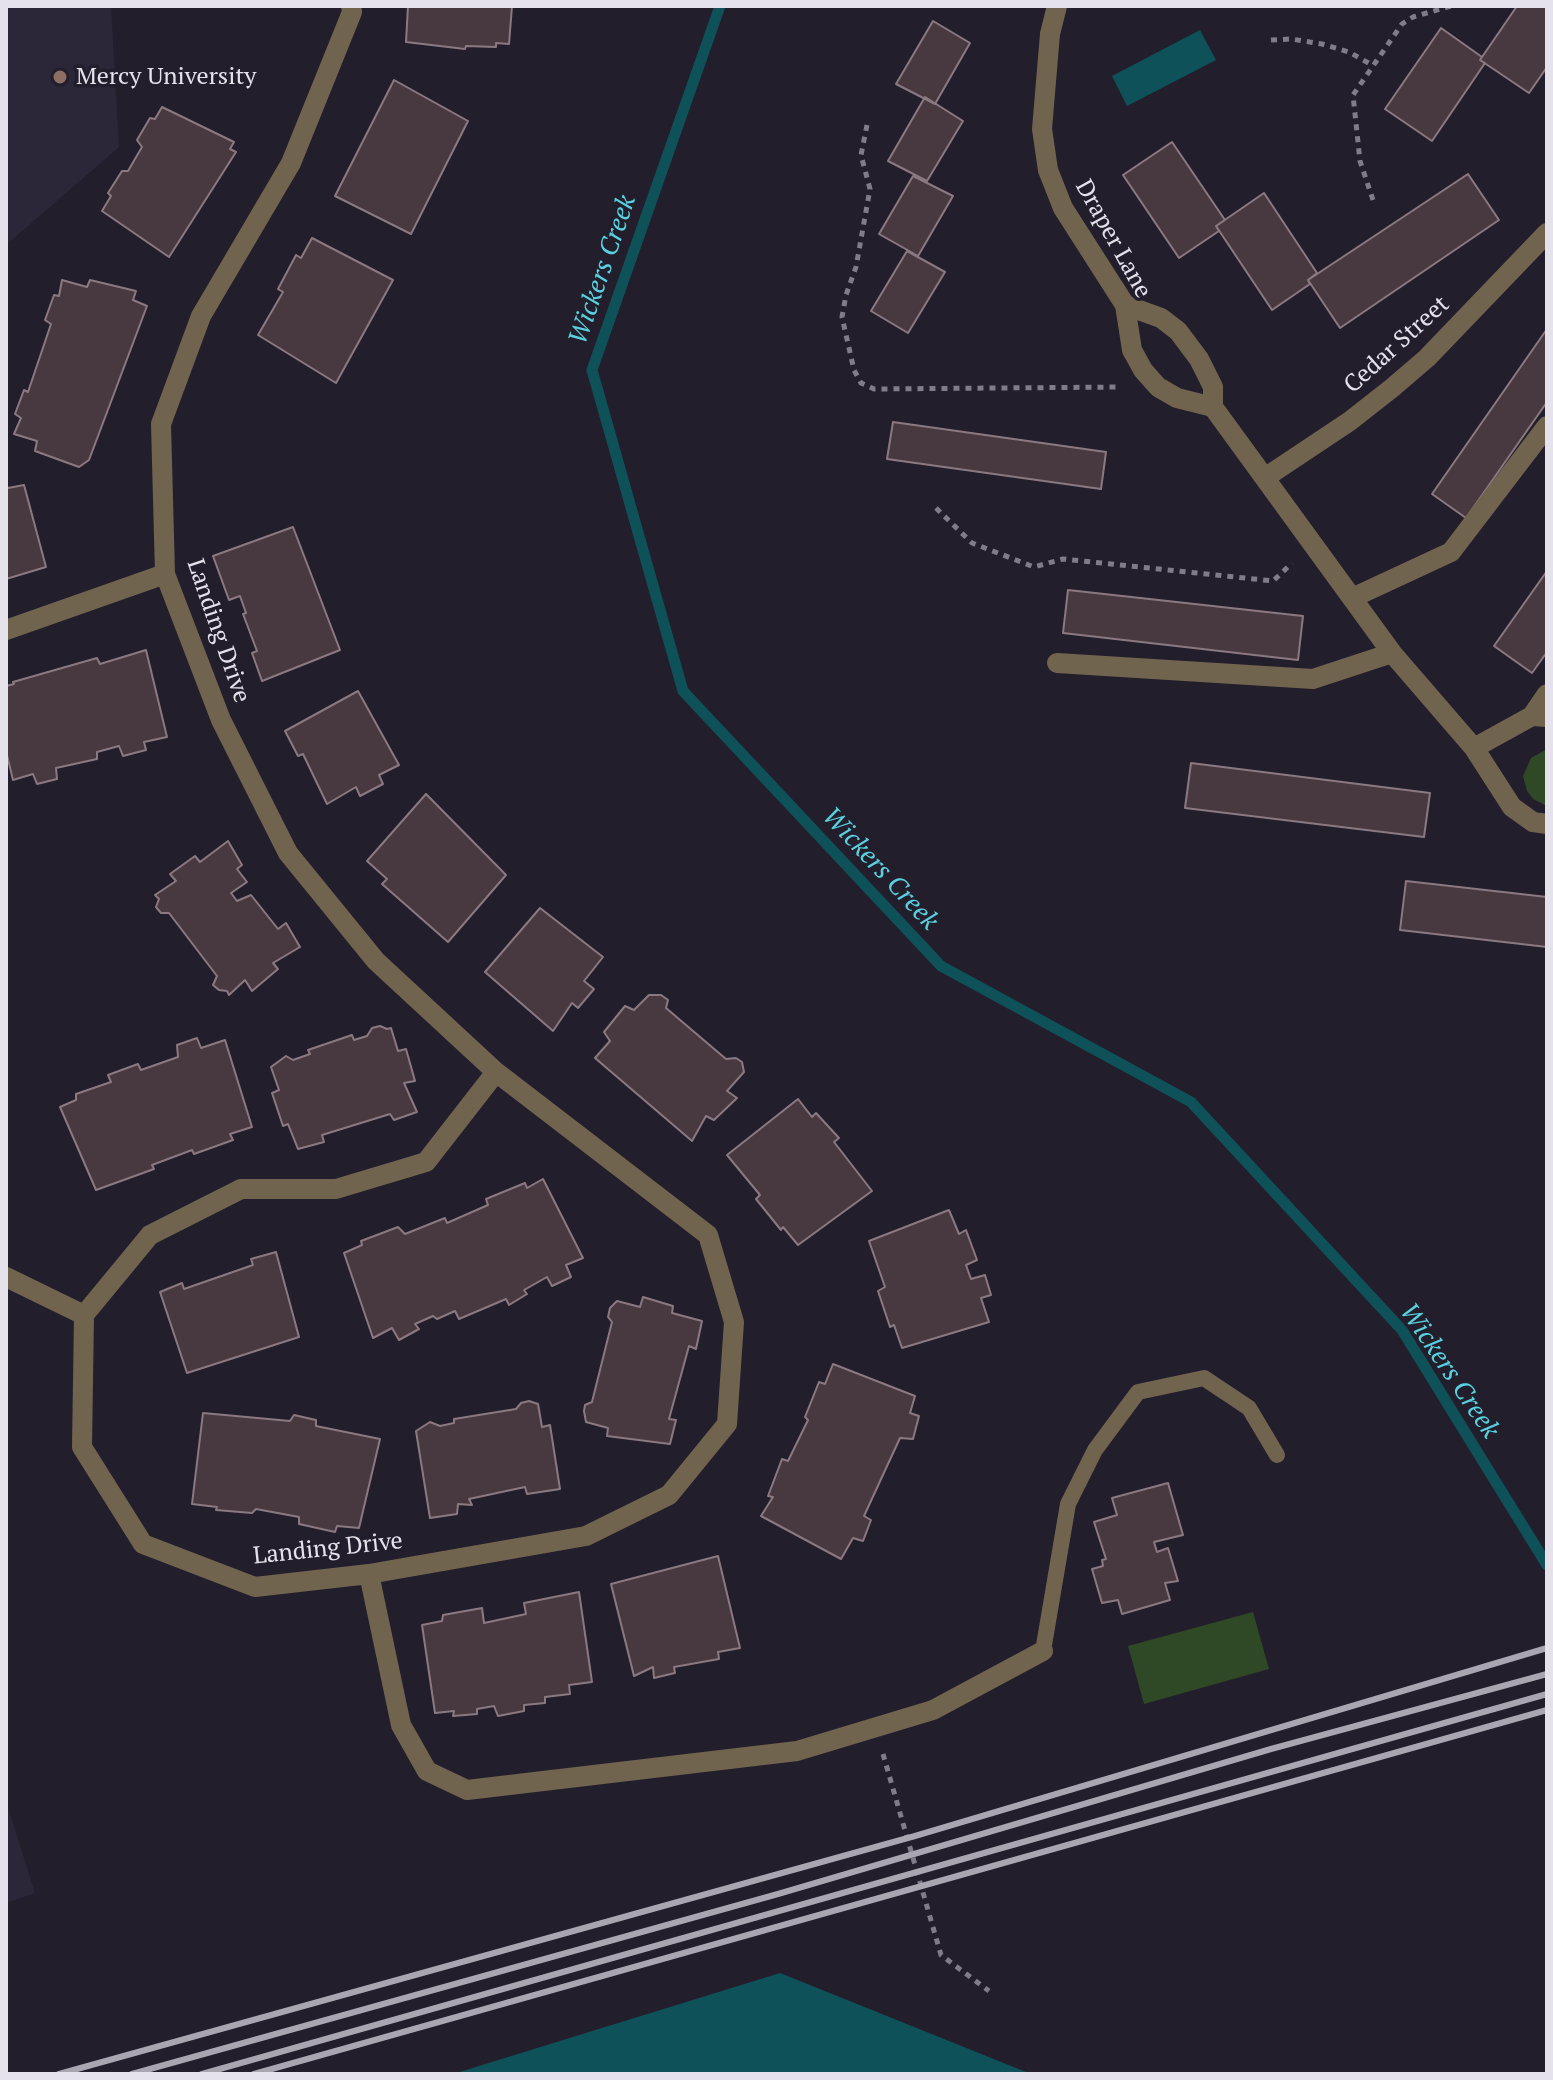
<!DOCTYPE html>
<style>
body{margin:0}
#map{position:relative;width:1553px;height:2080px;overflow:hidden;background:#231e2c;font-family:"PT Serif",serif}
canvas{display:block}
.frame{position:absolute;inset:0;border:8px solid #e5e2ec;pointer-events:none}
</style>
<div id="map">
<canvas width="1553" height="2080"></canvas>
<div class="frame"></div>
</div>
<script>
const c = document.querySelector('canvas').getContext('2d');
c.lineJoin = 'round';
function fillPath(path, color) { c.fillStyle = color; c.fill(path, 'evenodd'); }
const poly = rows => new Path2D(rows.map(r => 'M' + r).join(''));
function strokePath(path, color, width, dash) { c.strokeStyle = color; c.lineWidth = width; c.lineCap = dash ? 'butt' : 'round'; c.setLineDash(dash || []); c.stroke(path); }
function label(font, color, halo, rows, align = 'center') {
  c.font = font + ' "PT Serif",serif'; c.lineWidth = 7; c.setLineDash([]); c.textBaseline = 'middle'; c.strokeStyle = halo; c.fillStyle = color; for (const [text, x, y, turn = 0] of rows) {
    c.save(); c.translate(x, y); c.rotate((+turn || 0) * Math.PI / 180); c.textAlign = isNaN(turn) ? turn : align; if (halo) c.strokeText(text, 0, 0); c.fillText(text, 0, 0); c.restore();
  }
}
fillPath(poly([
 [6,6,111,6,119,147,6,245],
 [6,1801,35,1893,6,1903]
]), '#2c2639');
fillPath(poly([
 [1547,749,1547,806,1533,799,1527,791,1523,776,1531,758],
 [1253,1612,1269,1669,1144,1704,1128,1646]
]), '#2f4825');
fillPath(poly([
 [1200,30,1216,60,1127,106,1112,76],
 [780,1973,1031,2074,453,2074]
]), '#0f5158');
strokePath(poly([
 [720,6,592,370,683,691,941,966,1191,1102,1402,1330,1547,1565]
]), '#0f5158', 11);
const building = poly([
 [408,6,512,6,509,44,496,43,496,47,466,46,465,49,406,42,408,6],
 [1517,6,1547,6,1547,67,1529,93,1480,60,1517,6],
 [933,21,970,43,935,104,896,84,933,21],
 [1441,28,1482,57,1480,60,1485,63,1432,141,1385,109,1441,28],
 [394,80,468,121,411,234,335,196,394,80],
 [925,97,963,121,927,181,888,161,925,97],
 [162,107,234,142,230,149,236,152,169,257,102,211,111,196,108,193,122,171,128,171,142,147,137,140,150,118,155,119,162,107],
 [1172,142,1225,220,1216,226,1219,231,1179,258,1123,175,1172,142],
 [1468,174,1499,220,1340,328,1308,280,1468,174],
 [913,176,953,196,918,256,879,234,913,176],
 [1264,193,1317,273,1308,280,1310,284,1272,310,1216,226,1264,193],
 [312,238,393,280,336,383,258,335,283,292,278,289,296,255,301,258,312,238],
 [907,251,945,272,908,333,871,311,907,251],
 [62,280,87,287,90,280,136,291,133,300,147,306,89,460,79,467,35,451,37,441,14,434,21,418,15,414,24,390,28,392,51,324,45,320,54,295,59,296,62,280],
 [1547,329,1547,402,1466,518,1432,494,1547,329],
 [893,422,1106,452,1101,489,887,459,893,422],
 [6,485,8,488,24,485,46,567,6,579,6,485],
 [293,527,340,650,262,681,252,653,257,651,243,614,246,613,240,596,229,600,213,556,293,527],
 [1547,571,1547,652,1532,673,1494,646,1547,571],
 [1068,590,1303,616,1298,660,1063,633,1068,590],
 [146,650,167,737,144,742,146,750,123,756,119,746,97,752,97,759,56,768,57,779,37,784,33,774,13,780,6,751,6,686,14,684,13,682,97,658,100,664,146,650],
 [358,691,399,765,379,775,383,784,360,796,356,787,327,804,303,754,298,756,285,731,358,691],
 [1191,763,1430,793,1424,837,1185,808,1191,763],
 [426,794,506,875,448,942,382,884,387,879,367,861,426,794],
 [228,841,242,865,237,869,247,882,231,893,237,901,251,895,278,929,286,923,300,947,273,963,278,969,252,991,245,980,229,995,227,991,219,990,213,985,217,976,169,913,161,913,156,907,159,899,155,895,176,881,170,874,195,856,200,862,228,841],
 [1406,881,1547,897,1547,947,1400,930,1406,881],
 [540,908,603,957,584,981,594,989,578,1008,572,1003,553,1031,485,972,540,908],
 [649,995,661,995,668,1000,666,1008,726,1059,736,1058,742,1062,744,1072,727,1091,737,1098,714,1120,706,1116,692,1141,595,1058,610,1041,604,1032,625,1006,634,1010,649,995],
 [380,1026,387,1029,391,1028,398,1051,406,1049,415,1081,404,1083,417,1112,394,1120,390,1114,322,1135,324,1142,298,1149,288,1124,283,1126,272,1093,279,1090,271,1067,286,1056,293,1060,310,1054,308,1050,352,1035,354,1040,367,1036,372,1028,380,1026],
 [197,1038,201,1048,225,1040,252,1127,230,1134,233,1140,194,1154,192,1150,152,1165,154,1169,96,1190,60,1107,76,1100,76,1094,111,1082,108,1075,138,1064,141,1070,178,1057,177,1045,197,1038],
 [798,1099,812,1117,816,1113,839,1138,834,1142,872,1191,798,1245,783,1227,781,1230,756,1199,760,1195,727,1155,798,1099],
 [543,1179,583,1258,566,1265,571,1277,552,1286,547,1277,524,1290,527,1294,509,1305,506,1299,459,1319,455,1311,437,1319,433,1316,415,1324,419,1329,399,1340,392,1328,373,1338,344,1253,362,1245,361,1241,398,1227,405,1234,445,1218,447,1223,488,1205,486,1199,525,1183,527,1188,543,1179],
 [949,1210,959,1234,966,1230,977,1260,966,1265,971,1279,985,1275,991,1295,981,1298,989,1322,902,1348,894,1325,890,1327,878,1291,885,1287,869,1241,949,1210],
 [276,1252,299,1337,187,1373,160,1292,182,1283,184,1289,253,1265,251,1259,276,1252],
 [643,1297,673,1306,672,1313,702,1321,696,1349,689,1346,669,1419,676,1420,670,1444,607,1436,608,1428,586,1422,584,1411,585,1405,592,1402,612,1322,608,1317,610,1308,617,1301,640,1307,643,1297],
 [833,1364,915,1396,910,1413,919,1416,913,1439,900,1438,864,1516,871,1520,863,1541,853,1538,841,1559,761,1516,773,1497,768,1496,782,1459,788,1461,808,1420,805,1417,819,1382,825,1384,833,1364],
 [529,1401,538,1404,542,1427,550,1425,560,1489,527,1494,525,1487,469,1499,472,1505,458,1504,457,1514,430,1518,416,1431,430,1422,440,1426,454,1423,454,1419,516,1409,521,1403,529,1401],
 [203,1413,290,1421,294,1415,316,1420,316,1426,380,1439,359,1528,337,1526,335,1532,299,1524,299,1517,256,1509,252,1513,216,1510,217,1507,192,1504,203,1413],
 [1168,1483,1183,1535,1154,1542,1157,1552,1168,1548,1178,1581,1165,1583,1170,1600,1122,1614,1118,1600,1102,1603,1092,1569,1103,1566,1102,1560,1106,1559,1094,1522,1117,1515,1112,1498,1168,1483],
 [718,1556,740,1648,718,1652,719,1659,674,1667,675,1673,654,1678,653,1667,634,1676,611,1584,718,1556],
 [579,1592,592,1682,569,1685,570,1694,545,1697,545,1703,524,1705,524,1711,498,1716,494,1706,477,1709,477,1714,453,1716,454,1711,435,1713,422,1625,442,1621,443,1615,482,1608,484,1623,526,1614,524,1603,579,1592]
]);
fillPath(building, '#483840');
strokePath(building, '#8b7981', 2);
strokePath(poly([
 [1271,40,1291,39,1322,44,1349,52,1372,65],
 [867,125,861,155,870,189,856,267,846,295,842,317,854,370,861,383,874,389,1121,387],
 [1373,200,1360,161,1353,95,1402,24,1413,17,1451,6],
 [936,508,972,543,1034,567,1063,559,1273,581,1292,563],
 [883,1754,941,1955,989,1991]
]), '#807c88', 5, [6, 6]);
strokePath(poly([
 [1043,1651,1068,1504,1095,1450,1138,1392,1204,1378,1249,1408,1277,1455]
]), '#71644f', 16);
strokePath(poly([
 [351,6,352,12,291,163,201,316,161,424,165,574,221,720,288,853,376,961,496,1072,708,1235,734,1322,727,1424,669,1495,586,1536,369,1574,255,1587,143,1544,82,1447,84,1315,150,1235,241,1189,336,1189,426,1162,496,1072],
 [1057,6,1050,34,1042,129,1048,170,1063,208,1125,305,1132,350,1143,370,1158,387,1177,398,1213,407,1392,653,1474,748,1512,807,1533,822,1547,824],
 [1125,305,1161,318,1178,331,1199,359,1213,387,1213,407],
 [1266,477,1350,421,1392,388,1427,358,1547,233],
 [1352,598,1451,552,1547,426],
 [6,630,165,574],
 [1057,663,1313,679,1392,653],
 [1532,716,1547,694],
 [1474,748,1532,716,1547,717],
 [6,1277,84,1315],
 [369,1574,401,1725,427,1771,467,1790,797,1751,933,1710,1043,1651]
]), '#71644f', 20);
strokePath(poly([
 [59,2074,915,1836,1547,1648],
 [132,2074,778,1894,1271,1749,1547,1674],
 [202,2074,1547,1694],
 [254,2074,1547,1710]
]), '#a9a5b1', 6);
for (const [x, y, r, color] of [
 [60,77,8,"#8d6e63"]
]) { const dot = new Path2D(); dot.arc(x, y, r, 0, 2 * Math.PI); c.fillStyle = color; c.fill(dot); strokePath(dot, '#231e2c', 3); }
label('24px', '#e5e2ec', '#231e2c', [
 ["Mercy University",76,77]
], 'left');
label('24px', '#e5e2ec', '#231e2c', [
 ["Draper Lane",1113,239,61],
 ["Cedar Street",1397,345,-42],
 ["Landing Drive",218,631,71],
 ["Landing Drive",328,1549,-6]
]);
label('italic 26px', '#59d2e0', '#231e2c', [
 ["Wickers Creek",603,270,-71],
 ["Wickers Creek",880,869,47],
 ["Wickers Creek",1449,1371,56]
]);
</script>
